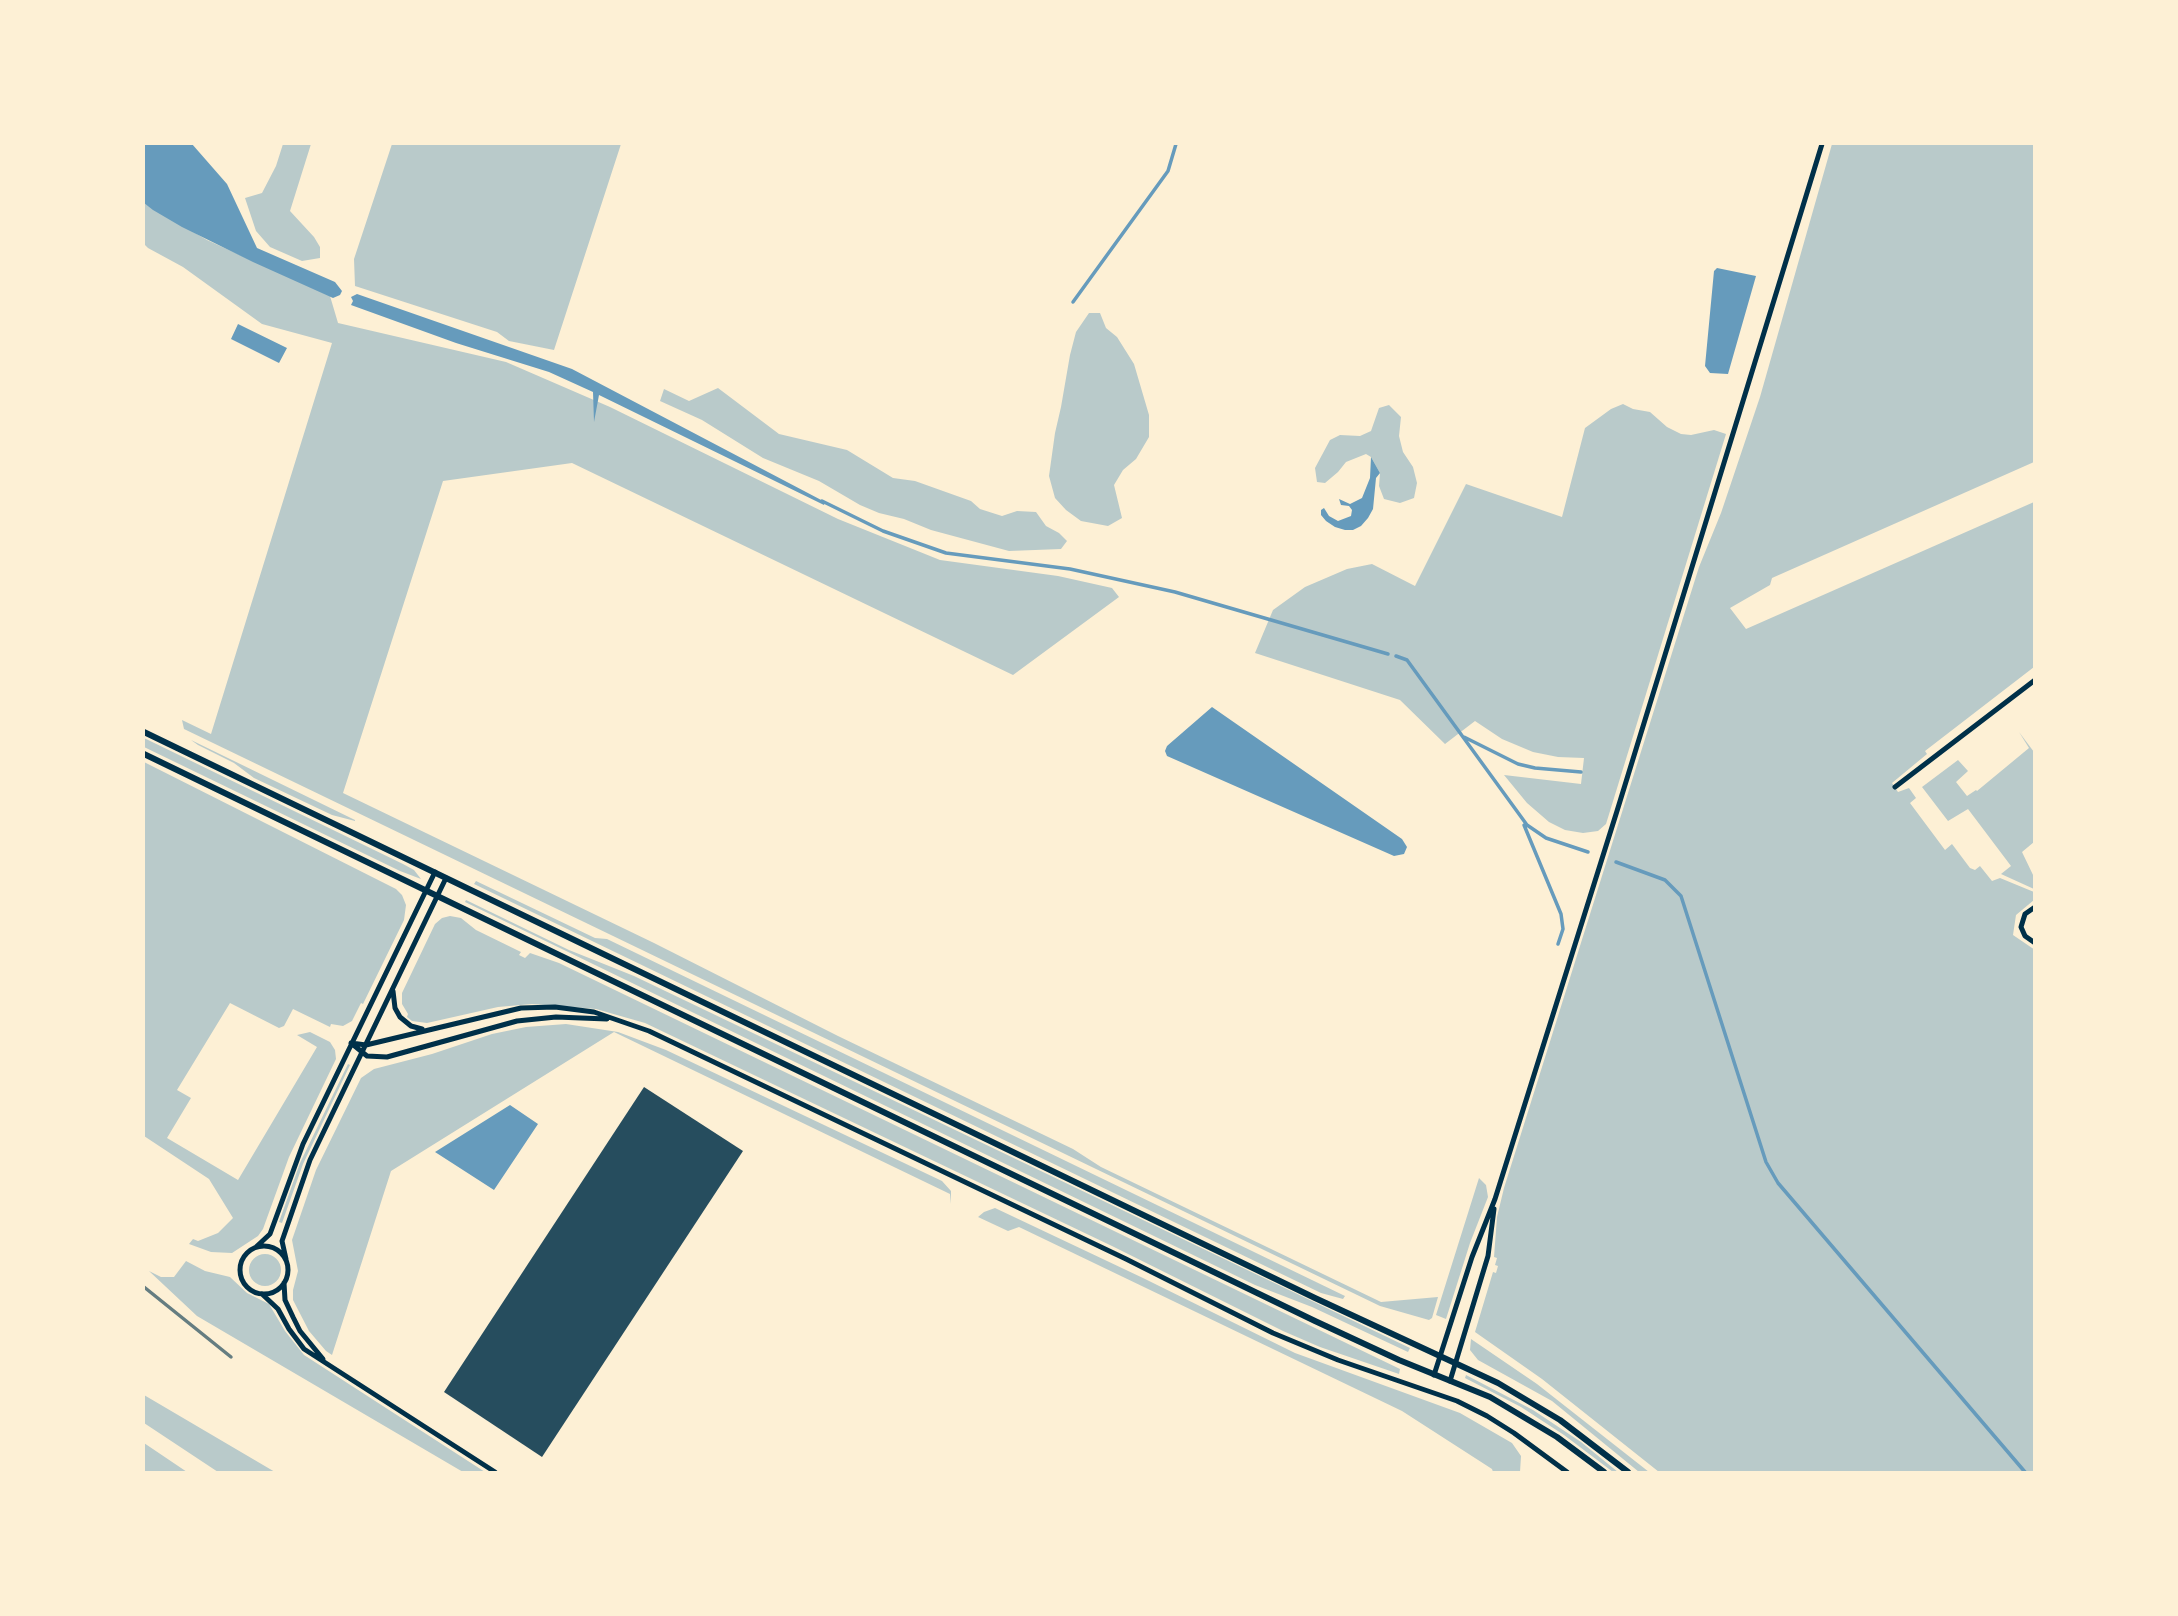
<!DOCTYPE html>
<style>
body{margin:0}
#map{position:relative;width:2178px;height:1616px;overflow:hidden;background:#fdf0d5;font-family:"Playfair Display",serif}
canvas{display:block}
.frame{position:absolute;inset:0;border:145px solid #fdf0d5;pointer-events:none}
</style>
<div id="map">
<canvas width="2178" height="1616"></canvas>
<div class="frame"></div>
</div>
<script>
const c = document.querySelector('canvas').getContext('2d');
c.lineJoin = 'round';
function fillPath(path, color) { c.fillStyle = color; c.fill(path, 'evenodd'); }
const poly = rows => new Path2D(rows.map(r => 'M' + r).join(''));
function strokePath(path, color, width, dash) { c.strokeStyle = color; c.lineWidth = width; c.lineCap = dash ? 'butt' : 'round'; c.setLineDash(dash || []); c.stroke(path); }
fillPath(poly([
 [283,144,311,144,290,211,314,237,320,247,320,258,302,261,270,247,256,231,245,198,262,193,276,166],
 [392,144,621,144,554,350,509,341,497,332,355,286,354,259],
 [1832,144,2034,144,2034,462,1772,578,1770,585,1730,608,1746,629,2034,502,2034,667,1925,751,1927,754,1892,783,1898,792,1909,788,1916,798,1910,803,1945,850,1952,844,1970,868,1975,870,1980,866,1992,881,2000,878,2034,892,2034,900,2016,915,2013,935,2035,950,2034,1472,1659,1472,1542,1379,1475,1332,1493,1272,1496,1273,1498,1266,1495,1265,1497,1258,1494,1257,1497,1217,1504,1188,1699,567,1721,513,1760,397],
 [144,203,207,240,330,296,338,323,506,362,610,407,838,519,940,560,1058,576,1112,588,1119,597,1013,675,572,463,443,481,343,793,654,943,838,1036,1073,1149,1101,1167,1381,1302,1438,1297,1432,1318,1429,1320,1380,1306,184,729,182,720,211,734,332,343,262,324,183,267,148,248,144,244],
 [1089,313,1100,313,1106,328,1117,337,1134,364,1149,415,1149,437,1136,459,1123,470,1114,485,1122,518,1108,526,1081,521,1066,510,1055,498,1049,476,1055,433,1061,407,1070,355,1076,332],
 [718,388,779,434,847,450,893,478,915,481,971,501,980,509,1002,516,1017,511,1036,512,1046,526,1059,533,1067,541,1061,549,1009,551,931,530,904,519,879,513,860,505,819,481,763,458,702,420,660,401,664,389,689,401],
 [1623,404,1633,409,1650,412,1667,427,1681,434,1691,435,1714,430,1726,434,1606,824,1598,831,1583,833,1565,830,1549,822,1527,803,1504,775,1581,784,1584,758,1558,757,1533,752,1502,739,1475,721,1445,744,1400,700,1255,653,1273,610,1305,587,1347,569,1372,564,1415,586,1466,484,1562,517,1585,428,1611,409],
 [1389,405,1401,417,1399,436,1403,452,1413,467,1417,483,1414,498,1400,503,1384,499,1379,486,1380,473,1371,457,1366,454,1346,462,1338,472,1325,483,1317,482,1315,468,1330,440,1340,435,1360,436,1371,431,1379,408],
 [2019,732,2034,752,2034,842,2022,852,2034,877,2034,889,2001,874,2011,866,1968,809,1948,821,1922,787,1958,760,1968,771,1956,782,1967,796,1976,790,1977,791,2029,748],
 [144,738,403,864,414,870,421,879,400,871,144,747],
 [191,740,355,820,355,821,332,815,254,778,234,763,198,745],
 [144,762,396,889,402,895,406,905,404,920,363,1004,361,1003,352,1021,343,1026,331,1024,330,1027,293,1009,284,1026,279,1028,230,1003,177,1090,191,1098,167,1138,238,1180,317,1047,297,1035,310,1032,330,1042,335,1050,336,1059,289,1157,263,1229,258,1236,232,1253,211,1252,189,1244,193,1239,198,1241,218,1233,233,1218,209,1179,144,1136],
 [476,881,595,938,607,939,1345,1296,1343,1299,1321,1293,474,884],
 [466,900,569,950,634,976,1410,1348,1408,1352,1312,1307,1255,1285,465,902],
 [450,916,461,918,476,930,521,952,519,955,525,958,530,953,559,963,1400,1369,1399,1374,1320,1347,1283,1331,1112,1246,645,1023,596,1009,532,1004,498,1007,427,1023,412,1021,407,1017,408,1014,402,1004,402,993,435,924,442,918],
 [566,1024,618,1032,666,1050,942,1181,951,1191,951,1204,950,1194,614,1032,391,1171,332,1355,326,1351,309,1331,293,1300,293,1290,298,1271,292,1240,316,1170,361,1078,374,1069,432,1054,492,1034,526,1027],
 [348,1064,350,1065,303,1164,282,1223,279,1222,300,1163],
 [1479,1178,1486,1185,1488,1197,1470,1243,1446,1319,1436,1315],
 [995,1208,1143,1278,1295,1353,1460,1413,1512,1443,1521,1456,1520,1472,1493,1472,1492,1469,1402,1411,1019,1227,1008,1231,978,1217,984,1212],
 '249 1270a16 16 0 1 1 32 0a16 16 0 1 1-32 0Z',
 [186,1261,205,1271,230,1277,247,1293,269,1304,285,1331,304,1355,485,1472,463,1472,197,1316,149,1271,161,1277,174,1277],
 [1471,1339,1537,1384,1649,1472,1639,1472,1552,1401,1478,1360,1470,1350],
 [1466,1375,1533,1410,1581,1442,1618,1472,1613,1472,1564,1435,1521,1407,1465,1378],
 [144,1395,275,1472,218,1472,144,1423],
 [144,1443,187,1472,146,1472,144,1470]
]), '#b9caca');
fillPath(poly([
 [144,144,192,144,227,184,257,248,335,282,342,291,340,295,333,298,253,262,182,227,153,210,144,203],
 [1717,268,1756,276,1728,374,1710,373,1705,366,1714,271],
 [357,294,572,369,825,502,824,505,599,395,594,422,593,392,549,372,456,343,351,305,353,301,351,297],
 [238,324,287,348,279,363,231,339],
 [1371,457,1380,473,1376,478,1373,509,1368,518,1361,526,1353,530,1345,530,1335,527,1326,521,1321,515,1321,510,1324,508,1329,516,1338,521,1351,516,1352,510,1349,506,1341,505,1339,499,1350,504,1362,498,1370,478],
 [1212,707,1402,839,1407,847,1404,854,1394,856,1167,756,1165,751,1167,746],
 [510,1105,538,1124,494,1190,435,1152]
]), '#669bbc');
strokePath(poly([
 [1073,302,1168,171,1176,144],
 [822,501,883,531,946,553,1070,569,1175,592,1388,654],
 [1396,656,1407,660,1527,825,1546,838,1588,852],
 [1464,737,1518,764,1535,768,1581,772],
 [1524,825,1561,914,1563,929,1558,944],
 [1616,862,1665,880,1681,896,1766,1162,1778,1183,2025,1472]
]), '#669bbc', 3.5);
fillPath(poly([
 [644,1087,743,1151,542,1457,444,1392]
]), '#264d5e');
strokePath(poly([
 [1895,787,2035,680],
 [2035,907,2025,914,2021,927,2025,936,2035,943],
 [393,991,395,1008,400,1017,411,1026,422,1029],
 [351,1043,366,1045,521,1008,555,1007,594,1012,649,1031,1126,1259,1273,1333,1338,1360,1457,1401,1487,1416,1514,1433,1567,1472],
 [351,1043,367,1056,387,1057,517,1021,556,1017,607,1019],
 '240 1270a24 24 0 1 1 48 0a24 24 0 1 1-48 0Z',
 [256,1247,270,1234,303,1144,435,872],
 [286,1259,282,1241,310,1160,446,878],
 [284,1283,285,1300,293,1317,300,1331,323,1359],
 [262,1294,278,1309,289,1329,304,1349,495,1472],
 [1434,1375,1472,1257,1495,1199,1617,811,1822,144],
 [1450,1381,1488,1256,1494,1209]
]), '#003049', 5);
strokePath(poly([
 [144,732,1315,1298,1498,1383,1560,1420,1628,1472],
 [144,754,1315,1321,1399,1360,1490,1397,1557,1437,1604,1472]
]), '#003049', 6);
strokePath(poly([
 [144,1287,231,1357]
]), '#657d81', 3.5);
</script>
